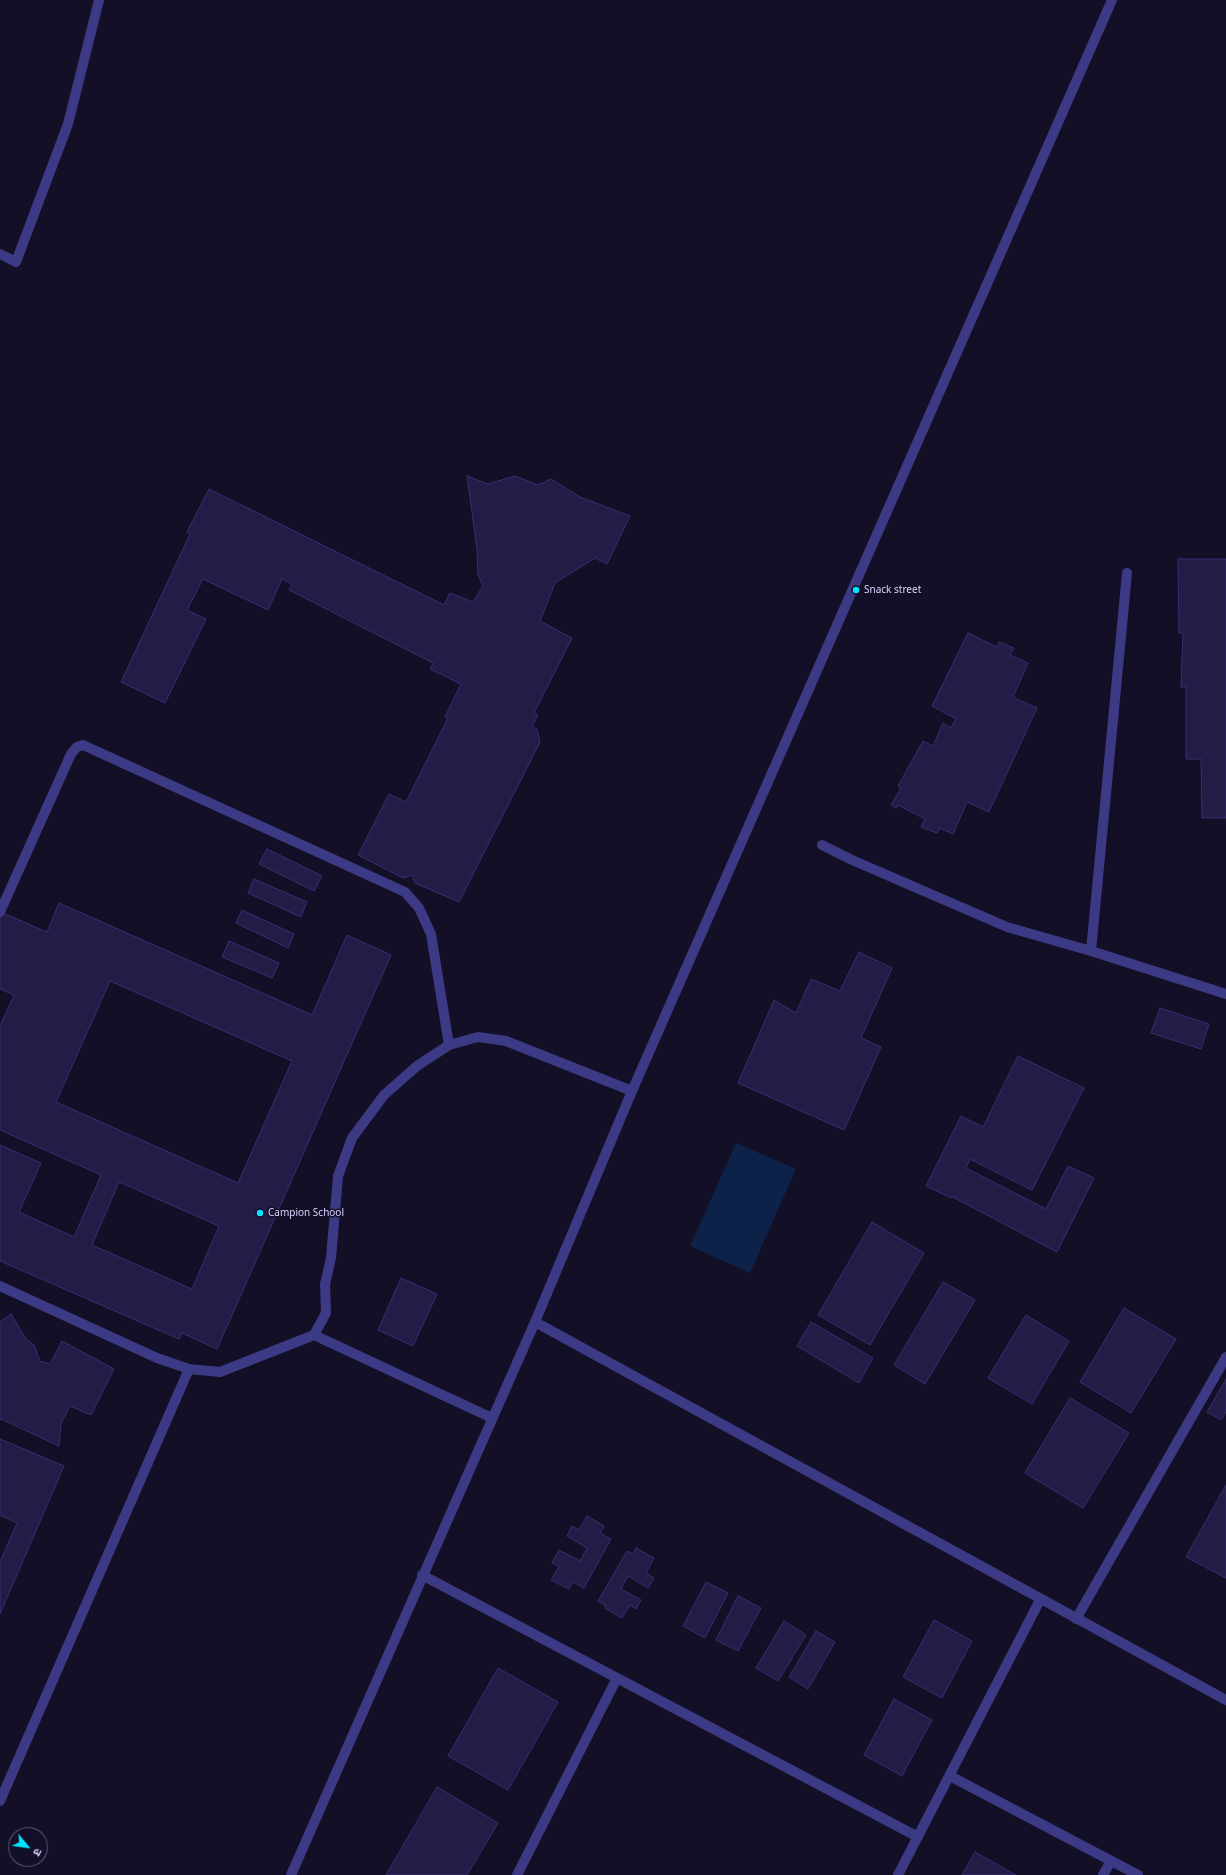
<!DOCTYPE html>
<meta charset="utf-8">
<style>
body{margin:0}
#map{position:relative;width:1226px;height:1875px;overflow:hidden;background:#130f26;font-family:"Noto Sans","Noto Sans Devanagari",sans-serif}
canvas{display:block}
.north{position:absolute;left:8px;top:1827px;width:40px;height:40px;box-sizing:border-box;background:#130f26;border:1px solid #625e7d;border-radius:50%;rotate:119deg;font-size:11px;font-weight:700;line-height:16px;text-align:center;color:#d9d4ff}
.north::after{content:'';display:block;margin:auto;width:14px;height:18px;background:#00e5ff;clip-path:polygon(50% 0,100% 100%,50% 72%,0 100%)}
</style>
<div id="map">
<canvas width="1226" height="1875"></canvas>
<div class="north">उ</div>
</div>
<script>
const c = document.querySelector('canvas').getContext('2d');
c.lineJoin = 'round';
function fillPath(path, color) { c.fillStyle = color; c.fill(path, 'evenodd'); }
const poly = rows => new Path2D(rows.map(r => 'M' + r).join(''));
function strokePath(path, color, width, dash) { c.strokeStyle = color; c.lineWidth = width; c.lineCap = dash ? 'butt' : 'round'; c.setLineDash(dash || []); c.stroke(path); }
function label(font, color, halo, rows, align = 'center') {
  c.font = font + ' "Noto Sans",sans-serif'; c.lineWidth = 3; c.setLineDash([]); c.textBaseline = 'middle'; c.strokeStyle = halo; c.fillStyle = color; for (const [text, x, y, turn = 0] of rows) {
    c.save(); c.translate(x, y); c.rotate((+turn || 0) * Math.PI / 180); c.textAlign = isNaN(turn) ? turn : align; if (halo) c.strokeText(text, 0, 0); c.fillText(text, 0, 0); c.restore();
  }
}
fillPath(poly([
 [736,1143,796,1169,750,1273,690,1246]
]), '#0c2248');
const building = poly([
 [467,476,488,484,515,476,538,485,551,479,580,497,630,516,607,564,595,558,555,583,540,621,572,638,534,713,538,715,532,727,537,729,540,742,459,902,415,883,412,875,403,878,358,855,389,794,406,802,448,718,445,717,461,684,430,669,433,663,289,590,292,584,282,579,268,610,203,579,187,610,206,619,165,703,121,682,190,534,187,532,209,489,444,605,450,593,473,602,483,586,478,575,477,548,467,476],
 [1178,559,1226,559,1226,818,1202,818,1201,759,1186,759,1186,687,1181,687,1183,633,1179,633,1178,559],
 [968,633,997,647,999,642,1014,648,1010,655,1028,663,1013,697,1037,708,989,812,967,802,953,834,940,828,937,833,921,827,925,819,898,805,896,808,891,805,901,788,898,786,923,741,933,746,943,723,951,728,956,719,932,706,968,633],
 [267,849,322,876,314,891,259,864,267,849],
 [254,879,307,902,301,917,248,893,254,879],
 [59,903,312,1015,347,935,391,955,217,1349,182,1333,179,1339,0,1261,0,1145,41,1163,19,1212,74,1237,101,1175,0,1130,0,1026,14,995,0,989,0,919,3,913,47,932,59,903],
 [110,981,292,1061,238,1183,56,1102,110,981],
 [119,1182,219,1226,192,1289,92,1245,119,1182],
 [242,910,294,934,288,948,236,923,242,910],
 [229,941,279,963,272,978,222,957,229,941],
 [859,952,892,968,861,1038,881,1047,844,1130,738,1083,774,1000,796,1013,811,979,840,991,859,952],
 [1160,1008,1209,1024,1201,1049,1151,1033,1160,1008],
 [1018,1056,1084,1088,1032,1190,970,1159,966,1168,1046,1209,1068,1166,1094,1178,1057,1252,951,1196,951,1198,926,1186,961,1116,983,1127,1018,1056],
 [872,1222,924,1253,870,1345,818,1315,872,1222],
 [401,1278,437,1294,413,1346,378,1330,401,1278],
 [943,1282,975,1300,925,1384,894,1365,943,1282],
 [1124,1308,1176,1339,1131,1413,1080,1382,1124,1308],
 [11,1314,26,1339,34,1345,40,1361,50,1364,62,1341,114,1369,91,1415,70,1406,61,1423,59,1446,1,1419,0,1420,0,1322,11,1314],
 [1026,1315,1069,1341,1032,1404,988,1378,1026,1315],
 [811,1322,873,1358,859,1383,797,1346,811,1322],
 [1226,1379,1226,1412,1221,1420,1207,1412,1226,1379],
 [1070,1398,1129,1433,1083,1508,1025,1473,1070,1398],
 [0,1439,64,1466,0,1614,0,1562,17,1523,0,1515,0,1439],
 [1226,1485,1226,1578,1186,1557,1226,1485],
 [587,1516,604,1526,600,1533,611,1539,584,1588,573,1582,569,1589,551,1580,559,1566,552,1563,559,1550,580,1561,587,1548,567,1536,572,1526,579,1530,587,1516],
 [636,1548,654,1558,646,1573,654,1578,648,1588,628,1576,621,1589,641,1600,636,1609,630,1605,622,1618,605,1608,606,1606,598,1601,627,1551,633,1554,636,1548],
 [706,1582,728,1593,705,1638,683,1626,706,1582],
 [738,1596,761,1608,738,1651,716,1640,738,1596],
 [934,1620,972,1641,942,1698,903,1677,934,1620],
 [784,1621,806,1635,778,1681,756,1668,784,1621],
 [816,1631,835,1642,808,1689,789,1677,816,1631],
 [498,1668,558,1702,508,1790,448,1756,498,1668],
 [894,1699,932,1720,902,1776,864,1755,894,1699],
 [437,1787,498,1823,467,1875,386,1875,437,1787],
 [975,1852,1016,1875,962,1875,975,1852]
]);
fillPath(building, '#241b47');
strokePath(building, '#3b2d73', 1);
strokePath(poly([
 [0,254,16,262,68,124,99,0],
 [822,845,852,860,1007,927,1091,951,1226,994],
 [0,912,71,754,77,747,83,745,405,892,419,908,431,934,449,1045],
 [1091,951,1127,573],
 [0,1286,157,1358,189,1369,220,1372,314,1335,326,1313,325,1284,331,1258,338,1176,352,1138,384,1095,417,1066,449,1045,478,1037,506,1041,632,1091],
 [535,1322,1226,1700],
 [314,1335,492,1418],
 [422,1575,918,1837],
 [1076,1619,1226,1357],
 [950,1776,1138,1875],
 [0,1801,189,1369],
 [291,1875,535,1322,632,1091,1112,0],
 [517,1875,617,1678],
 [898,1875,1040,1600],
 [1103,1875,1111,1861]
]), '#3d3a85', 10);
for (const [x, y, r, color] of [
 [856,590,4,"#00e5ff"],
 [260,1213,4,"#00e5ff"]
]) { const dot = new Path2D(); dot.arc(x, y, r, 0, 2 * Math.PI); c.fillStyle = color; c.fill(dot); strokePath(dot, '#130f26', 1.5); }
label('10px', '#d9d4ff', '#130f26', [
 ["Snack street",864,590],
 ["Campion School",268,1213]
], 'left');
</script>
